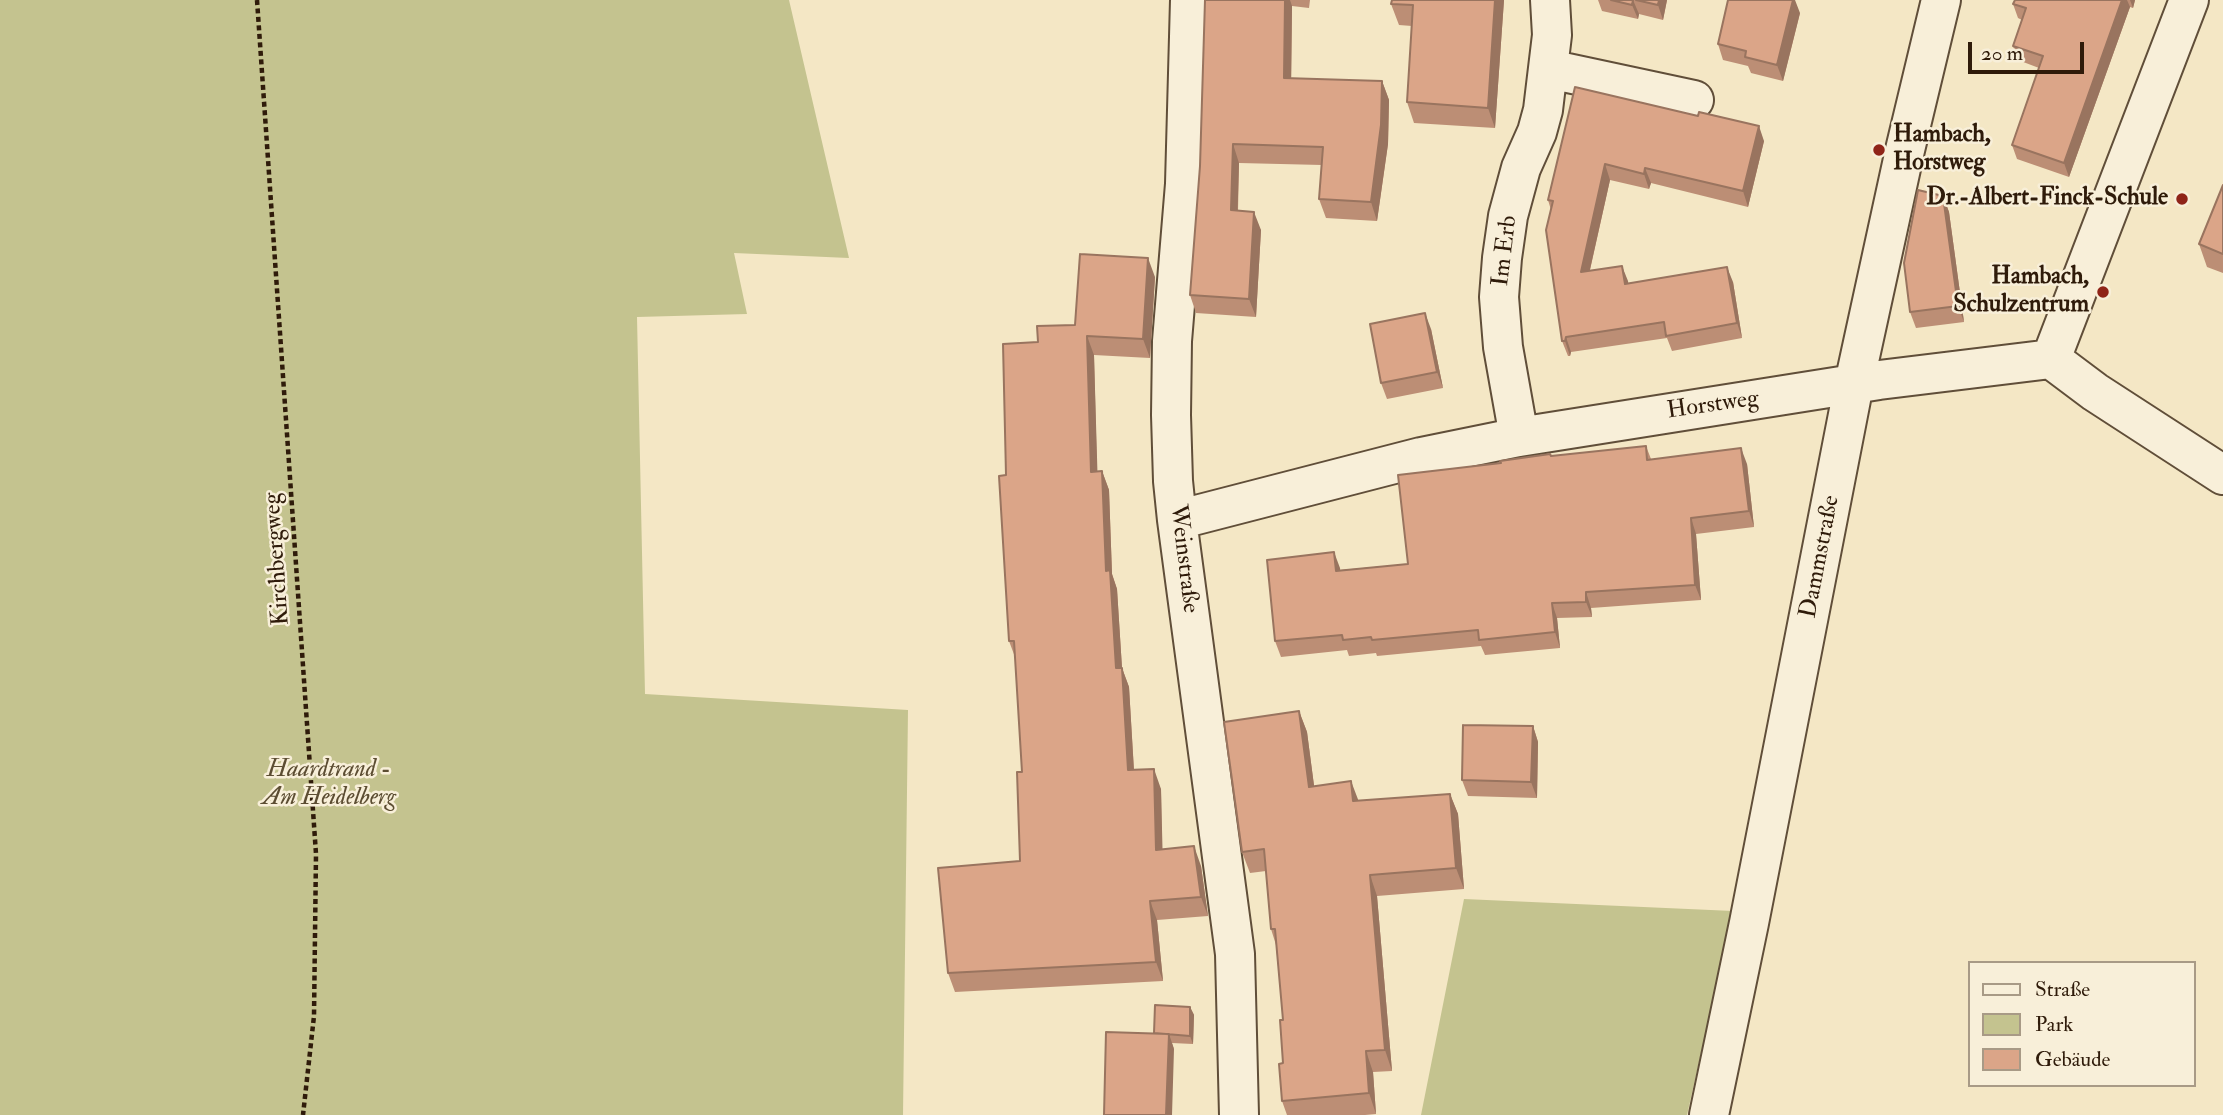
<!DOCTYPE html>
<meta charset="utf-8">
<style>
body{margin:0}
#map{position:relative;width:2223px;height:1115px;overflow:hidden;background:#f4e7c5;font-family:"IM FELL Double Pica",serif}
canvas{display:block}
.legend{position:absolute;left:1968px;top:961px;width:228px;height:126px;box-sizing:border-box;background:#f8efd9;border:2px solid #a89a86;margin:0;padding:9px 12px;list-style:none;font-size:21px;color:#2f1b0a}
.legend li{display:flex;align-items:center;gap:14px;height:35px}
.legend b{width:35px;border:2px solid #a89a86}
.scale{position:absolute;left:1968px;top:42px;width:116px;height:32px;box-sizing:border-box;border:4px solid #2f1b0a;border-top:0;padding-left:9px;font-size:21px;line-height:24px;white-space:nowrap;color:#2f1b0a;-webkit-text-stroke:5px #f8efd9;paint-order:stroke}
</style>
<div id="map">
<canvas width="2223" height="1115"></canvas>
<ul class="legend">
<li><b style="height:9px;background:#f8efd9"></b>Straße</li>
<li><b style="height:19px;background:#c4c38f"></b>Park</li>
<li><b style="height:19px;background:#dba588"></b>Gebäude</li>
</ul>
<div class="scale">20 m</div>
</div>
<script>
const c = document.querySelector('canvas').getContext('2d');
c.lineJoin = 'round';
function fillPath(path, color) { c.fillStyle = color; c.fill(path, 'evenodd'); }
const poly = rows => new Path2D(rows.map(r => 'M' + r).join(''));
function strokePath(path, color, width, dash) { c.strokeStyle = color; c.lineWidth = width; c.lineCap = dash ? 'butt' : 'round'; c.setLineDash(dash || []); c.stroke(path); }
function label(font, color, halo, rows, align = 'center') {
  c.font = font + ' "IM FELL Double Pica",serif'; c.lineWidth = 5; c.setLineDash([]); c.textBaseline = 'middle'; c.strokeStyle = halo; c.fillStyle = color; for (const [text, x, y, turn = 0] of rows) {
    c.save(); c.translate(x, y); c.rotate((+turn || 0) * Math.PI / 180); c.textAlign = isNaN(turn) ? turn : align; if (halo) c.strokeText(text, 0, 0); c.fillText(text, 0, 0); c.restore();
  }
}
fillPath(poly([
 [0,0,789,0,849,258,734,253,747,314,637,317,645,694,908,710,903,1115,0,1115],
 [1464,899,1733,911,1687,1115,1421,1115]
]), '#c4c38f');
const minor = poly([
 [1190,0,1185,184,1172,341,1171,415,1173,481,1177,520,1235,954,1239,1115],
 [1549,69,1694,100],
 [2051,359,2189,0],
 [1519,437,1503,347,1499,297,1502,258,1508,216,1521,168,1537,132,1543,110,1552,35,1550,0],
 [1177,520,1421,457,1519,437,1879,380,2051,359,2095,392,2223,475],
 [1709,1115,1749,923,1854,384,1905,150,1941,0]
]);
strokePath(minor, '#604e39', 42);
strokePath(poly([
 [257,0,316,854,314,1016,303,1115]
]), '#2f1b0a', 4.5, [5, 3.5]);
strokePath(minor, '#f8efd9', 38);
fillPath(poly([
 [1205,0,1310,0,1309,8,1292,6,1291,78,1382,81,1389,100,1388,144,1377,221,1326,218,1319,199,1322,165,1239,163,1238,211,1261,230,1256,317,1196,313,1190,295,1200,166],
 [1504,0,1495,128,1414,123,1407,102,1412,26,1399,25,1391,4],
 [1598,0,1667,0,1663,20,1639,14,1638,19,1602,11],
 [2015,0,2135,0,2133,8,2130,7,2069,177,2017,159,2012,145,2039,68,2018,60,2013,46,2022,20,2018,18,2013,4],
 [1800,13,1783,81,1751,73,1748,66,1723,60,1718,44],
 [1575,87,1698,116,1764,141,1748,207,1651,183,1649,189,1610,180,1590,270,1628,281,1628,284,1733,282,1742,338,1672,351,1667,338,1571,352,1570,356,1568,356,1562,341,1551,210,1548,200],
 [2223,185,2223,273,2207,267,2199,244],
 [1943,196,1949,212,1964,322,1916,328,1910,312],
 [1155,277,1150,358,1094,355,1097,471,1102,471,1109,490,1112,574,1117,589,1122,668,1129,687,1134,770,1161,789,1162,849,1201,866,1208,916,1157,920,1163,981,955,992,948,973,1020,861,1022,772,1015,657,1009,641,1006,475,1038,342,1075,325],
 [1431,329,1443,388,1387,399,1381,383],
 [1646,446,1651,459,1747,464,1754,527,1696,534,1701,600,1591,608,1592,617,1557,618,1560,648,1485,655,1481,646,1377,656,1376,653,1349,656,1347,650,1281,657,1275,641,1340,568,1340,570,1408,564,1501,463,1551,456],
 [1299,711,1307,732,1314,786,1358,801,1450,794,1458,814,1464,889,1377,896,1392,1071,1373,1072,1376,1114,1365,1115,1287,1115,1282,1101,1283,1020,1276,945,1271,929,1266,871,1250,873,1242,852],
 [1533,726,1538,742,1537,798,1468,796,1462,780],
 [1190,1007,1194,1015,1193,1044,1172,1043,1174,1049,1154,1033]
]), '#bc8e75');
fillPath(poly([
 [1285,0,1290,0,1292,6,1291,97,1284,78],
 [1495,0,1504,0,1495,128,1488,108],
 [1633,0,1639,14,1638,19,1632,5],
 [1659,0,1667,0,1663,20,1658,5],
 [1793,0,1795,0,1800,13,1783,81,1777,65],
 [2122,0,2127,0,2130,7,2069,177,2064,163],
 [2130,0,2135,0,2133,8],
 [1382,81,1389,100,1388,144,1377,221,1371,202],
 [1759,126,1764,141,1748,207,1743,191],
 [1233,144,1239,163,1237,229,1231,210],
 [1605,164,1610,180,1586,287,1581,272],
 [1645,168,1651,183,1649,189,1644,174],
 [1943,196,1949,212,1964,322,1958,306],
 [1254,212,1261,230,1256,317,1249,299],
 [1148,258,1155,277,1150,358,1143,339],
 [1622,266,1628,281,1630,299,1625,284],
 [1727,267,1733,282,1742,338,1737,323],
 [1425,313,1431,329,1443,388,1437,372],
 [1087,336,1094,355,1098,491,1091,472],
 [1566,337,1571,352,1570,356,1565,341],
 [1741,448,1747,464,1754,527,1749,511],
 [1102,471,1109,490,1112,574,1117,589,1122,668,1129,687,1135,789,1128,770,1106,571],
 [1691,518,1696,534,1701,600,1695,585],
 [1334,552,1340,568,1342,586,1336,571],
 [1586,592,1591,608,1592,617,1586,602],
 [1552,603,1557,618,1560,648,1555,632],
 [1299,711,1307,732,1317,808,1309,787],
 [1533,726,1538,742,1537,798,1531,782],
 [1154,769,1161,789,1163,869,1156,850],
 [1351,781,1359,802,1353,801],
 [1450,794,1458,814,1464,889,1456,868],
 [1194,846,1201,866,1208,916,1201,897],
 [1370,875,1377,896,1392,1071,1385,1050],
 [1150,901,1157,920,1163,981,1156,962],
 [1190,1007,1194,1015,1193,1044,1190,1036],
 [1169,1034,1174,1049,1172,1115,1166,1115],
 [1366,1051,1373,1072,1376,1114,1369,1093]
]), '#99745f');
const building = poly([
 [1205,0,1285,0,1284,78,1382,81,1381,125,1371,202,1319,199,1323,147,1233,144,1231,210,1254,212,1249,299,1190,295,1200,166,1205,0],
 [1392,0,1495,0,1488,108,1407,102,1413,5,1391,4,1392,0],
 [1611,0,1633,0,1632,5,1611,0],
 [1636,0,1659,0,1658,5,1636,0],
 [1728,0,1793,0,1777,65,1745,57,1746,51,1718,44,1728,0],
 [2015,0,2122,0,2064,163,2012,145,2043,56,2013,46,2026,8,2013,4,2015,0],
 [1575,87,1698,116,1699,112,1759,126,1743,191,1645,168,1644,174,1605,164,1581,272,1622,266,1625,284,1727,267,1737,323,1666,336,1664,322,1566,337,1565,341,1562,341,1546,230,1553,201,1548,200,1575,87],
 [2223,185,2223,254,2199,244,2223,185],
 [1918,190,1943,196,1958,306,1910,312,1904,263,1918,190],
 [1080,254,1148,258,1143,339,1087,336,1091,472,1102,471,1106,571,1110,570,1116,668,1122,668,1128,770,1154,769,1156,850,1194,846,1201,897,1150,901,1156,962,948,973,938,868,1020,861,1017,772,1022,772,1014,641,1009,641,999,476,1006,475,1003,344,1038,342,1037,326,1075,325,1080,254],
 [1425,313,1437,372,1381,383,1370,324,1425,313],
 [1646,446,1647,460,1741,448,1749,511,1691,518,1695,585,1586,592,1586,602,1552,603,1555,632,1479,640,1478,630,1372,640,1371,637,1343,640,1342,635,1275,641,1267,560,1334,552,1336,571,1408,564,1398,475,1501,463,1500,461,1550,454,1551,456,1646,446],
 [1299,711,1309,787,1351,781,1353,801,1450,794,1456,868,1370,875,1385,1050,1366,1051,1369,1093,1282,1101,1279,1064,1283,1063,1280,1020,1283,1020,1275,929,1271,929,1264,849,1242,852,1224,722,1299,711],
 [1463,725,1533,726,1531,782,1462,780,1463,725],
 [1155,1005,1190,1007,1190,1036,1154,1033,1155,1005],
 [1106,1032,1169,1034,1166,1115,1104,1115,1106,1032]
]);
fillPath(building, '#dba588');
strokePath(building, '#99745f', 2);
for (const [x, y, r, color] of [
 [1879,150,7,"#8f2418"],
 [2182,199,7,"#8f2418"],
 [2103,292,7,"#8f2418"]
]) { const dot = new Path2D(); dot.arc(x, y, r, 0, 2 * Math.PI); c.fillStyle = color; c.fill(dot); strokePath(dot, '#f8efd9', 2.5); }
label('bold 24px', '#2f1b0a', '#f8efd9', [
 ["Hambach,",1893,136,"left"],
 ["Horstweg",1893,164,"left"],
 ["Dr.-Albert-Finck-Schule",2168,199],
 ["Hambach,",2089,278],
 ["Schulzentrum",2089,306]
], 'right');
label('24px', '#2f1b0a', '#f8efd9', [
 ["Im Erb",1506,251,-83],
 ["Horstweg",1713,406,-8],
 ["Dammstraße",1821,557,-79],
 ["Kirchbergweg",278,559,-94],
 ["Weinstraße",1183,559,83]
]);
label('italic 24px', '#5c4d32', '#f8efd9', [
 ["Haardtrand -",329,771],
 ["Am Heidelberg",329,799]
]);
</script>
